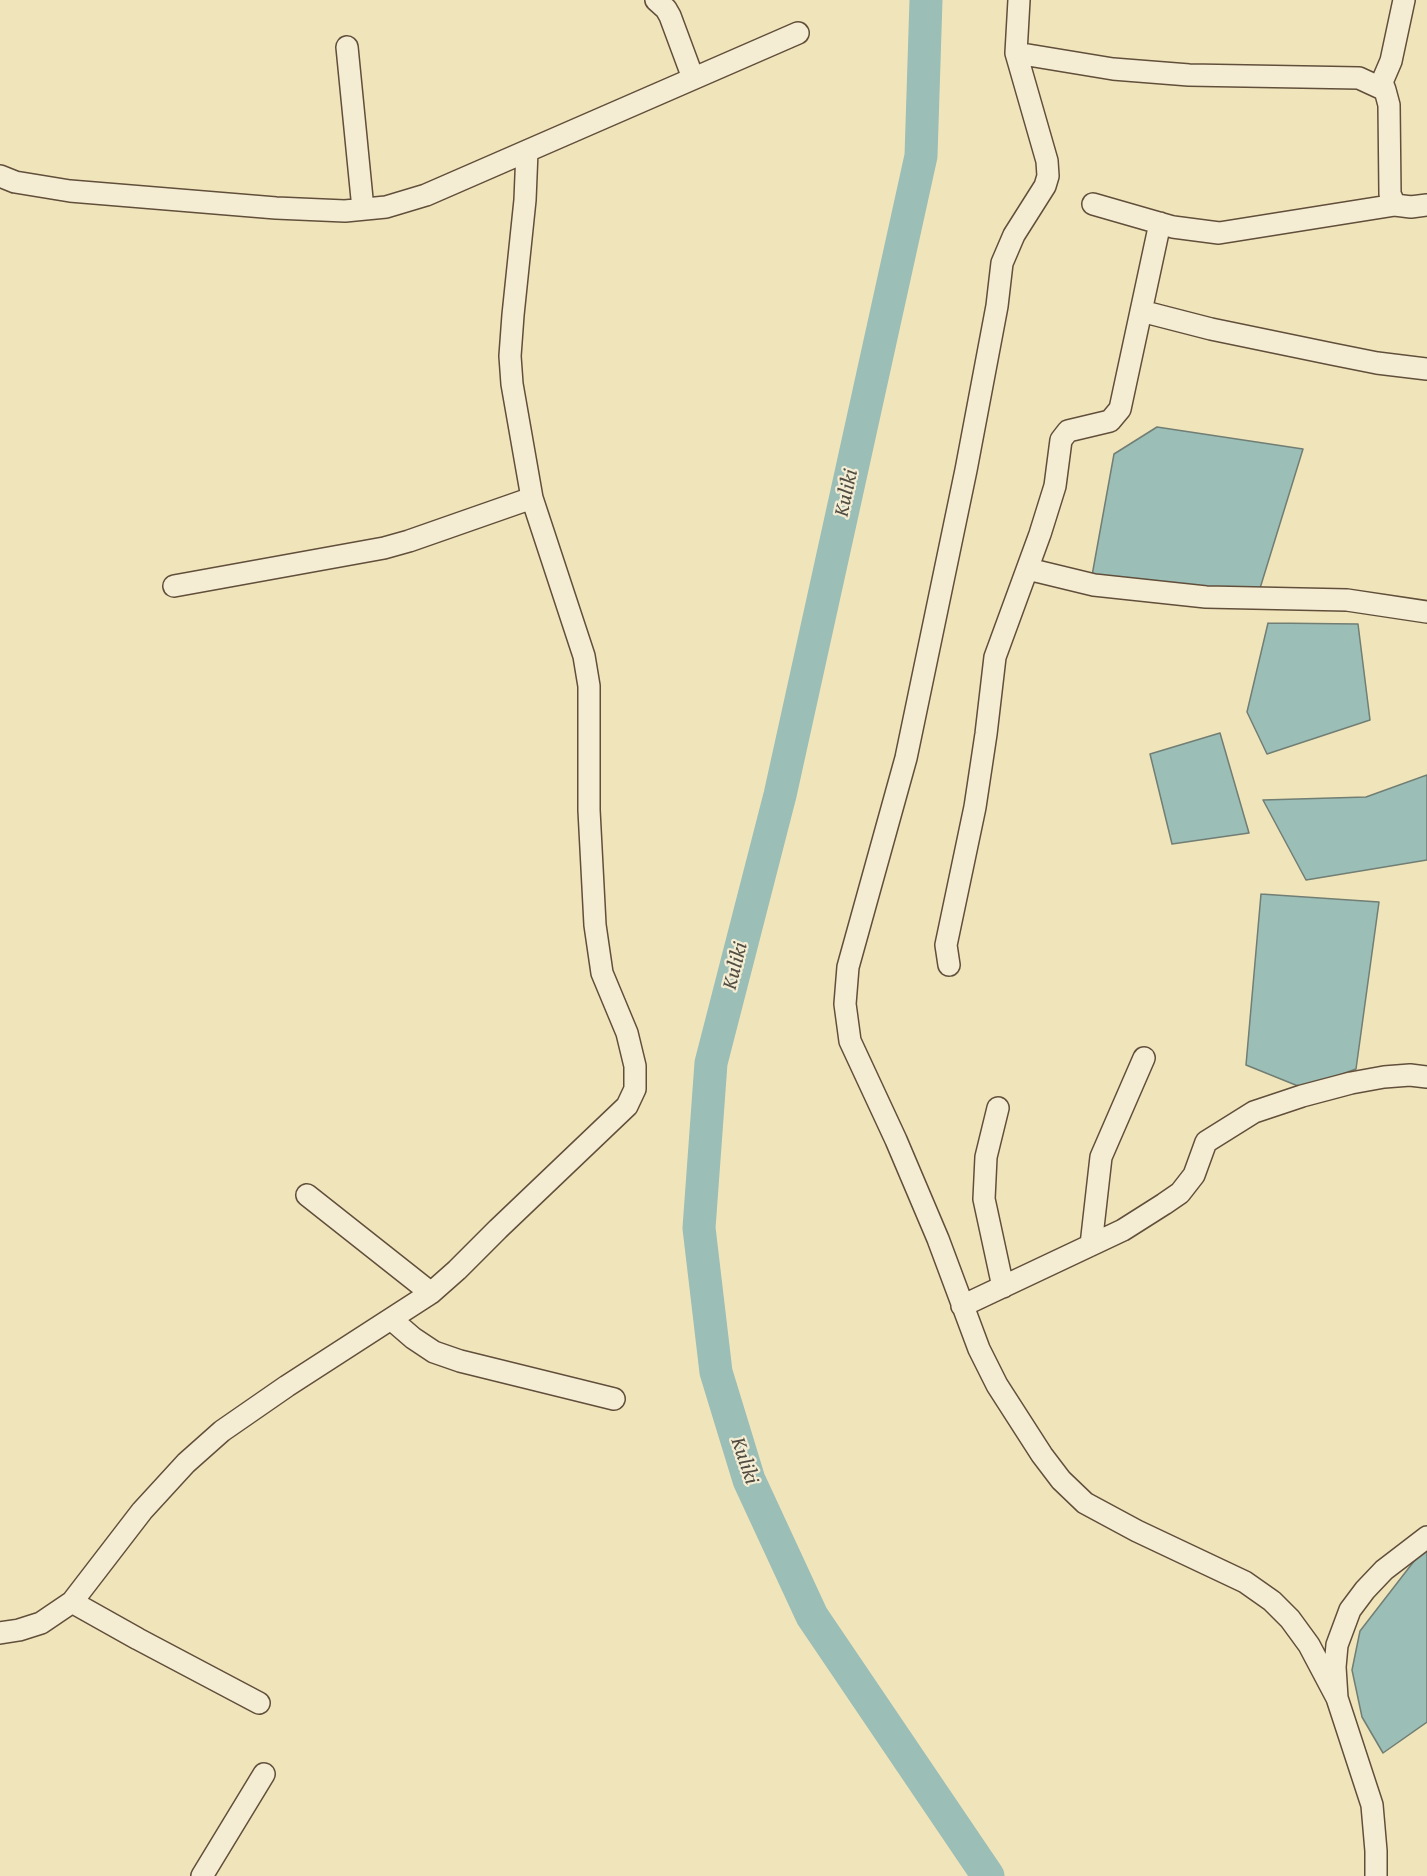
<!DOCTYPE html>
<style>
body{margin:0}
canvas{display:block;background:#f0e4bb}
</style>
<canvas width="1427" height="1876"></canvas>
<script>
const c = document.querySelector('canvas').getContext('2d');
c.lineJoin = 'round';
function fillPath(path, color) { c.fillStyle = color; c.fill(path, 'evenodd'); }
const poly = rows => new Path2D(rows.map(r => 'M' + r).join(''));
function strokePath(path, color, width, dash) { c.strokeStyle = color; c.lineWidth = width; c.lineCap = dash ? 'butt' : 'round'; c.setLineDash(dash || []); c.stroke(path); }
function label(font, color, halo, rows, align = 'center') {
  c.font = font + ' "Gentium Book Plus",serif'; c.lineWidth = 4.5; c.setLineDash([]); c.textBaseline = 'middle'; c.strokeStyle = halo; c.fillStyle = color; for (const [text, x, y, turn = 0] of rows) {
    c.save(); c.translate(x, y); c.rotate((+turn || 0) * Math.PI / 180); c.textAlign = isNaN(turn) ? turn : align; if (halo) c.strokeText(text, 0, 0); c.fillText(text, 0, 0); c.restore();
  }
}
const water = poly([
 [1157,427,1303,449,1257,598,1091,581,1114,454,1157,427],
 [1268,623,1358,624,1370,720,1267,754,1247,712,1268,623],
 [1220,733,1249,833,1172,844,1150,754,1220,733],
 [1427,775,1427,860,1306,880,1263,800,1366,797,1427,775],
 [1261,894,1379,902,1356,1069,1303,1088,1246,1065,1261,894],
 [1427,1550,1427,1722,1383,1753,1362,1717,1352,1670,1360,1631,1418,1556,1427,1550]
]);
fillPath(water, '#9bbeb7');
strokePath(water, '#717e74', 1.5);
strokePath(poly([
 [926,0,921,156,780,795,711,1063,699,1228,716,1372,749,1480,812,1616,988,1876]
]), '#9bbeb7', 33);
const street = poly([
 [656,0,666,9,670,16,693,78],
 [1019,0,1016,53,1047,161,1048,176,1045,186,1014,235,1002,263,997,306,966,470,906,758,848,967,845,1004,850,1041,896,1140,938,1239,979,1349,997,1385,1042,1455,1061,1480,1085,1503,1137,1531,1245,1582,1272,1601,1290,1619,1309,1645,1337,1698],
 [347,47,363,209],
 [1016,53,1113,69,1189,75,1359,78,1385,90,1389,105,1390,194,1395,205,1411,207,1427,205],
 [1385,90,1382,82,1391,61,1404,0],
 [0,176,15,182,70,191,276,208,345,211,386,207,426,195,798,33],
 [1093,204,1173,227,1219,233,1395,205],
 [1141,311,1211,329,1332,354,1377,363,1427,369],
 [1028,569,1094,585,1206,597,1347,600,1427,612],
 [174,586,384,548,409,541,532,498],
 [949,965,946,945,975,807,986,734,995,657,1040,534,1055,486,1061,440,1068,431,1110,421,1120,409,1160,223],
 [998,1108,986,1157,984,1199,1003,1287],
 [307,1195,431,1293],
 [1091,1245,1101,1157,1144,1058],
 [962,1306,1123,1230,1164,1204,1180,1193,1194,1175,1206,1142,1254,1112,1302,1096,1351,1083,1384,1077,1410,1075,1427,1077],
 [391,1319,413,1338,434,1352,460,1361,614,1399],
 [72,1602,138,1639,259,1703],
 [0,1633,19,1630,41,1623,72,1602,142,1511,186,1463,222,1431,287,1386,431,1293,457,1270,498,1229,627,1106,635,1089,635,1066,627,1033,602,973,595,925,589,810,589,686,584,656,532,498,512,384,510,356,513,315,525,200,527,151],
 [202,1876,264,1774],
 [1376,1876,1376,1851,1372,1805,1337,1698,1335,1667,1337,1645,1350,1610,1365,1590,1384,1570,1427,1537]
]);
strokePath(street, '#614f3b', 24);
strokePath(street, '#f5edd3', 21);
label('italic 21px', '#514d42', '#f5edd3', [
 ["Kuliki",847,493,-78],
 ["Kuliki",736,966,-76],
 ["Kuliki",744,1461,71]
]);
</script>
